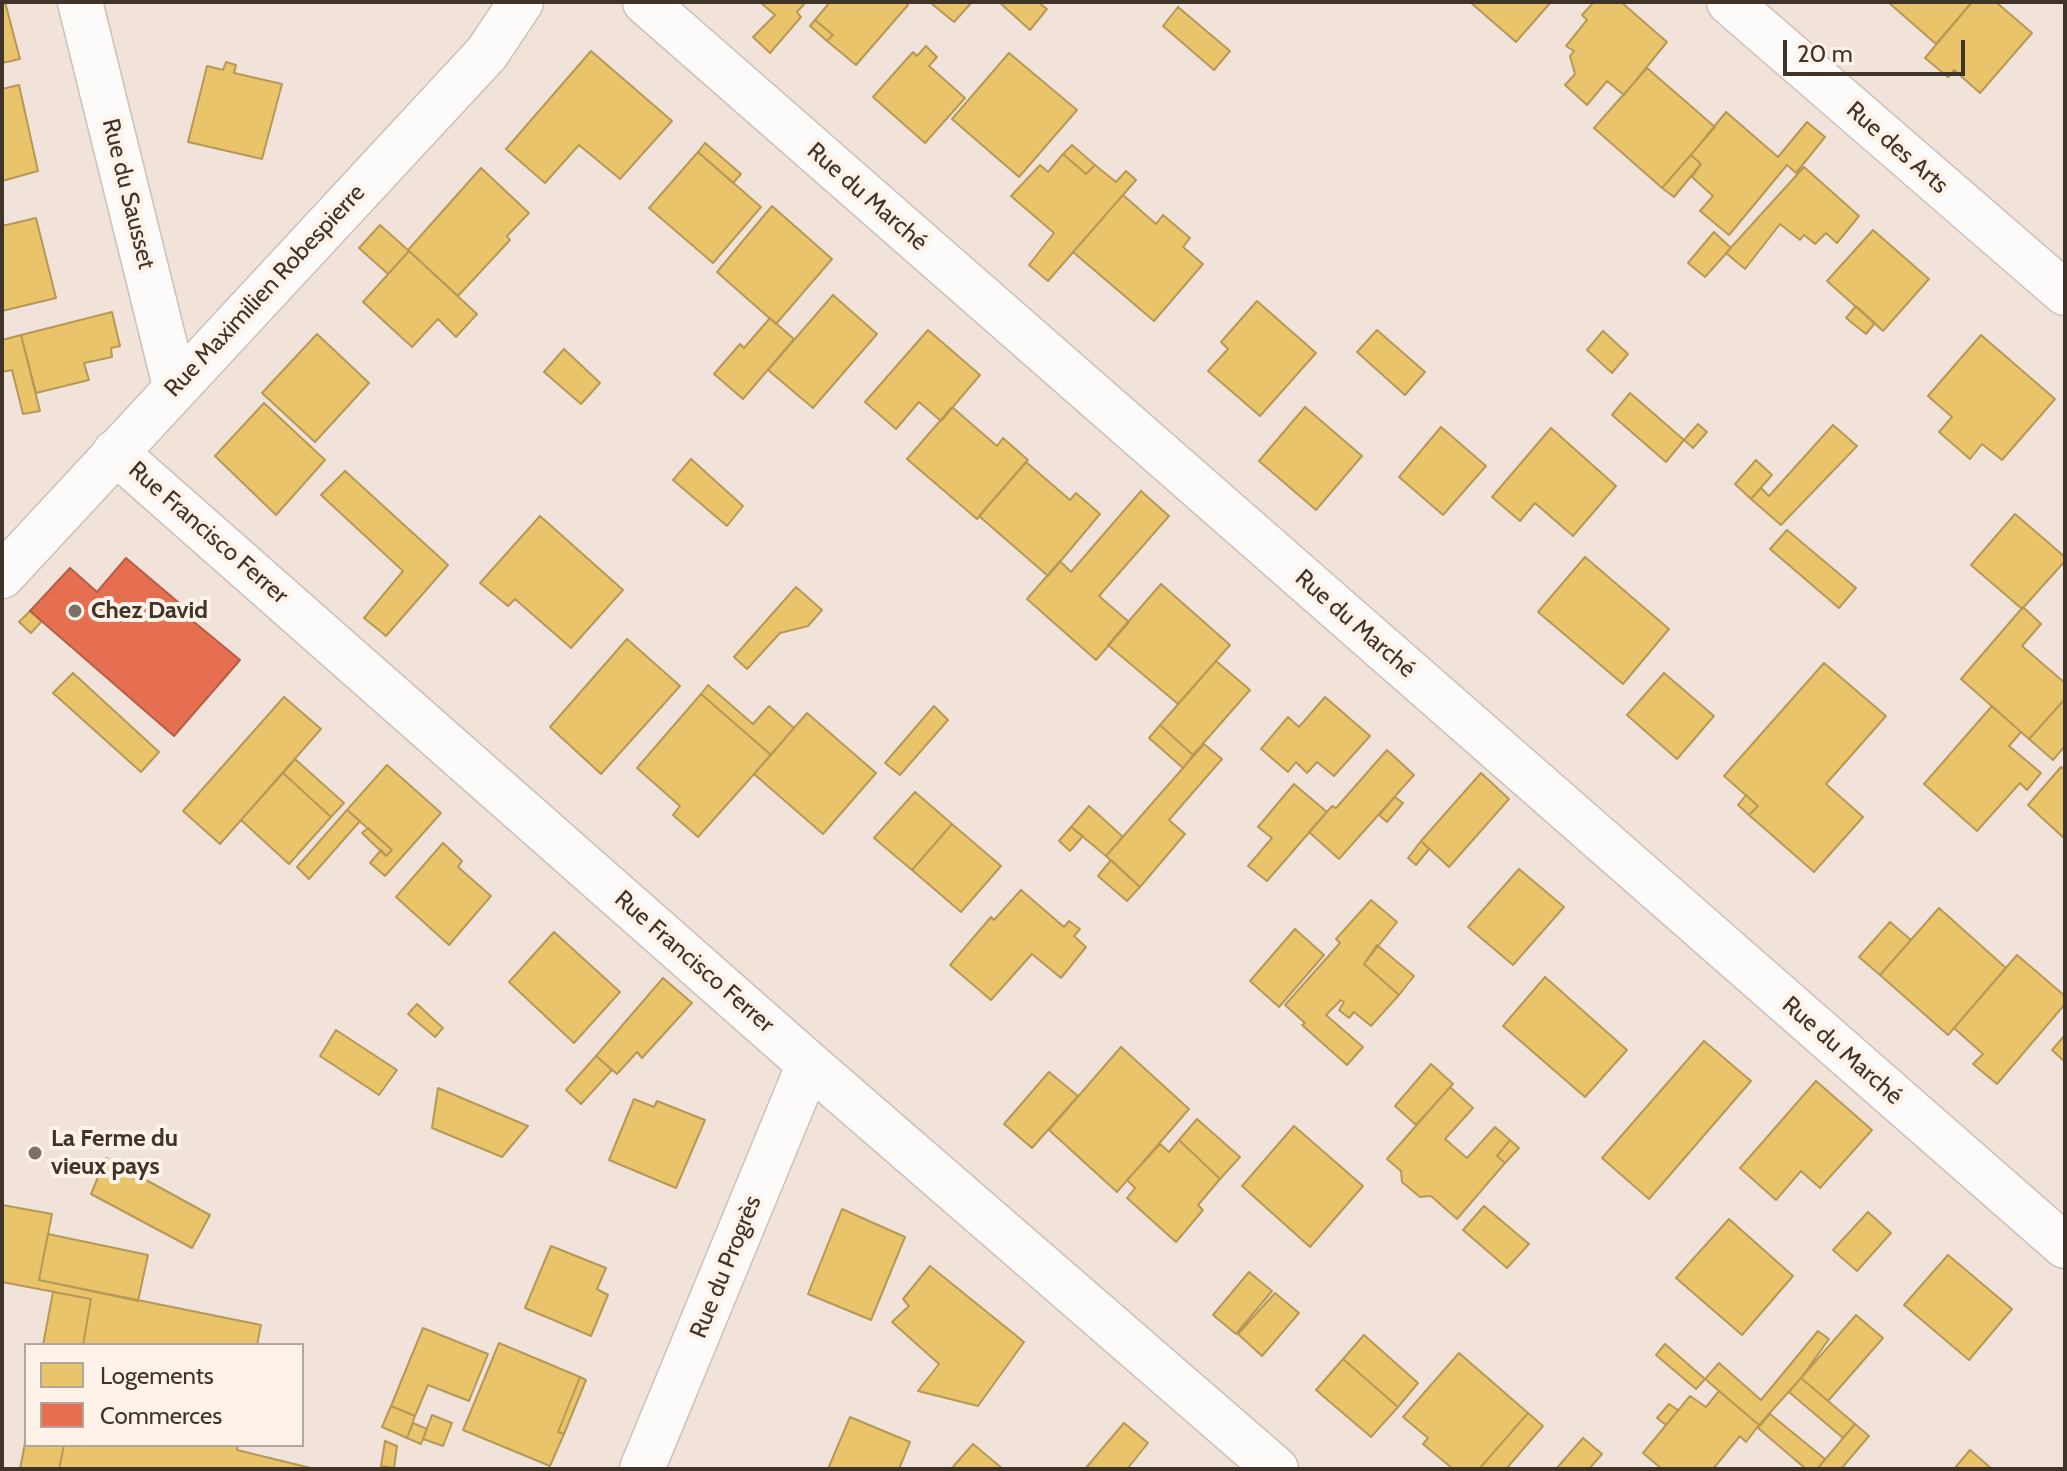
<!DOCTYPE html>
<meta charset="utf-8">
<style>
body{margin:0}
#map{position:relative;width:2067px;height:1471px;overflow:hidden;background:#f1e3d9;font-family:Cabin,sans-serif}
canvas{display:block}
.frame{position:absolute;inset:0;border:4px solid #3f332a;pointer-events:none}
.legend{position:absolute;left:24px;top:1343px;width:280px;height:104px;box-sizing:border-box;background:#fff2e8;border:2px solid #b2a69c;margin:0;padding:10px 14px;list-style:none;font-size:24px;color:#3f332a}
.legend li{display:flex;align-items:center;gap:16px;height:40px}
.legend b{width:40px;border:2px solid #b2a69c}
.scale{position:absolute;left:1783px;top:40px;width:182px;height:36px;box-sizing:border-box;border:4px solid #3f332a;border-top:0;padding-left:10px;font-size:24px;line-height:28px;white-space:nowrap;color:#3f332a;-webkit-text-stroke:6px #fff2e8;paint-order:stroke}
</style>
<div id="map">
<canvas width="2067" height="1471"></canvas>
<div class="frame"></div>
<ul class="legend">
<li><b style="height:22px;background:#e9c46a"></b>Logements</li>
<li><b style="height:22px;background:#e76f51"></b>Commerces</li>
</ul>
<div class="scale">20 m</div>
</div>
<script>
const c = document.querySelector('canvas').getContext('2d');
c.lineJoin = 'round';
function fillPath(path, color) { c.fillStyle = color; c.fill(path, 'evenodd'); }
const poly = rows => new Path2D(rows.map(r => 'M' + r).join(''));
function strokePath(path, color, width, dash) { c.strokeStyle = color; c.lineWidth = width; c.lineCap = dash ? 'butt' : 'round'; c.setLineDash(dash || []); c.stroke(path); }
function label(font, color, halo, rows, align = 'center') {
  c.font = font + ' Cabin,sans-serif'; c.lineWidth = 8; c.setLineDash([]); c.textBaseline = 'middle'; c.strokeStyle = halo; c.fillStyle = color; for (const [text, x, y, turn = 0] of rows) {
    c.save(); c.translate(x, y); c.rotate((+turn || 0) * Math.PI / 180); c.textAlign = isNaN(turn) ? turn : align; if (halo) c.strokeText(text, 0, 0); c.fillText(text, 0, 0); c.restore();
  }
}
const homes = poly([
 [2,2,5,2,20,59,2,63,2,2],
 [760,2,806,2,797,12,801,17,770,53,753,37,775,15,760,2],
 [830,2,905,2,908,5,856,65,827,41,833,35,815,20,830,2],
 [934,2,972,2,954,22,932,4,934,2],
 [999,2,1038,2,1047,9,1030,30,999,2],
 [1470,2,1551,2,1516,42,1470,2],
 [1594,2,1621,2,1667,42,1624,95,1607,81,1587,105,1565,85,1575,74,1570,56,1574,51,1566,46,1587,20,1582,15,1594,2],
 [1888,2,1972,2,1936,44,1888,2],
 [1972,2,1996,2,2032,33,1980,93,1954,70,1948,77,1925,58,1972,2],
 [1178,7,1230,51,1214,70,1163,26,1178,7],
 [815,20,833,35,827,41,810,26,815,20],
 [926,46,937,57,929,66,965,98,925,143,873,97,913,52,917,56,926,46],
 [591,51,672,121,620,179,579,145,545,183,506,149,591,51],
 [1009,53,1077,110,1019,177,952,119,1009,53],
 [226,62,236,65,234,73,282,84,262,159,188,142,207,66,223,70,226,62],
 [1647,68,1715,127,1662,188,1594,128,1647,68],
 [19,85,38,171,2,181,2,89,19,85],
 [1726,112,1778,157,1807,122,1825,137,1796,173,1787,165,1729,235,1700,211,1713,196,1692,177,1701,164,1691,155,1726,112],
 [705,143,741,174,733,183,698,152,705,143],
 [1072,145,1095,165,1086,174,1063,154,1072,145],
 [698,152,761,207,713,263,649,208,698,152],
 [1063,154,1086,174,1095,165,1116,182,1126,171,1136,180,1048,281,1029,265,1054,233,1011,196,1040,165,1048,172,1063,154],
 [1691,155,1701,164,1674,197,1662,188,1691,155],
 [1804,167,1859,216,1837,243,1826,233,1815,244,1804,235,1800,240,1780,224,1745,269,1726,253,1804,167],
 [481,168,529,213,507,236,510,240,458,296,408,250,481,168],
 [1123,195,1156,224,1163,215,1190,238,1183,247,1203,264,1154,321,1073,252,1123,195],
 [772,206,832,259,776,324,717,272,772,206],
 [36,218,56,298,2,311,2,226,36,218],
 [380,225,409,251,388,274,359,248,380,225],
 [1873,230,1929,279,1883,331,1827,281,1873,230],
 [1714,232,1731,248,1705,277,1688,263,1714,232],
 [409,251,477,314,456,337,438,319,412,347,363,302,409,251],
 [833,295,877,334,813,408,768,370,833,295],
 [1257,301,1316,353,1260,416,1208,371,1228,349,1221,342,1257,301],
 [1856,306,1875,323,1866,334,1846,318,1856,306],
 [112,312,120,346,111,348,112,357,84,363,89,380,36,393,21,335,112,312],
 [770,318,794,339,743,399,714,374,740,344,744,348,770,318],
 [928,330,980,375,941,421,919,402,896,429,865,402,928,330],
 [1377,330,1425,372,1405,395,1357,352,1377,330],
 [1603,331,1628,354,1612,373,1587,350,1603,331],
 [317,334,369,383,315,442,262,393,317,334],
 [21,335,40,411,23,414,12,370,2,372,2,340,21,335],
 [1981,335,2055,399,2002,460,1982,444,1970,459,1939,432,1952,417,1928,396,1981,335],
 [564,349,600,383,581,404,544,372,564,349],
 [1630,393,1684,440,1666,462,1612,415,1630,393],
 [264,403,325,460,276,515,215,456,264,403],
 [952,407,997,446,1003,438,1028,460,977,519,907,459,952,407],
 [1305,407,1362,456,1316,510,1259,461,1305,407],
 [1698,424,1707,432,1693,448,1684,440,1698,424],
 [1833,425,1857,446,1781,525,1751,499,1761,488,1769,496,1833,425],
 [1441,427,1486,466,1443,515,1399,477,1441,427],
 [1551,428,1616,486,1573,536,1535,503,1520,521,1492,497,1551,428],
 [691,459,743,506,727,526,673,480,691,459],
 [1756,460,1772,475,1751,499,1735,484,1756,460],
 [1026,462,1070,500,1076,493,1100,514,1048,576,979,516,1026,462],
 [345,471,448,565,386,636,364,618,403,571,321,495,345,471],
 [1141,491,1169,516,1099,596,1129,622,1096,660,1027,599,1060,561,1071,572,1141,491],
 [2015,514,2065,557,2065,561,2022,609,1971,565,2015,514],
 [540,516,623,590,571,648,515,599,508,606,480,583,540,516],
 [1787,530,1856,588,1839,608,1770,549,1787,530],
 [1585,557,1669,629,1623,684,1538,612,1585,557],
 [1161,584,1230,645,1178,704,1108,645,1161,584],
 [796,587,822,610,808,626,780,633,747,669,734,657,796,587],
 [2023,607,2041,624,2022,646,2065,683,2065,699,2029,739,1961,679,2023,607],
 [30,611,42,621,31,633,19,622,30,611],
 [627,639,680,686,601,774,550,727,627,639],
 [1216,661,1250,690,1193,755,1160,725,1216,661],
 [1824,663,1886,716,1826,784,1863,817,1814,872,1749,815,1758,806,1724,776,1824,663],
 [73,673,159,752,141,772,53,693,73,673],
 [1664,673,1714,716,1677,759,1627,715,1664,673],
 [708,685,753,724,769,706,794,728,771,755,701,694,708,685],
 [701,694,771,755,698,837,673,815,680,806,637,768,701,694],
 [284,697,321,729,220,844,183,811,284,697],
 [1325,697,1370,736,1334,776,1317,762,1307,773,1296,762,1288,772,1261,749,1288,717,1299,727,1325,697],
 [2065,699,2065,746,2053,760,2029,739,2065,699],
 [934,706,948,720,900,775,885,763,934,706],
 [1992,706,2021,732,2009,746,2041,773,2027,790,2020,783,1977,831,1924,784,1992,706],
 [807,713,876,773,823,834,754,774,807,713],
 [1160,725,1193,755,1183,768,1149,738,1160,725],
 [1204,744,1222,759,1169,820,1185,834,1140,887,1106,856,1204,744],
 [1387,750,1414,775,1339,859,1309,832,1332,806,1336,808,1387,750],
 [295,759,344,803,331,817,283,773,295,759],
 [387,765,441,813,385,876,370,863,381,850,386,856,392,850,347,810,387,765],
 [2061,767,2065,770,2065,839,2028,805,2061,767],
 [283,773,331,817,289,864,241,820,283,773],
 [1481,773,1509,799,1449,867,1421,841,1481,773],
 [1294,784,1327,812,1267,881,1248,866,1272,838,1258,827,1294,784],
 [915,792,952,824,912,870,874,838,915,792],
 [1746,795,1758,806,1749,815,1738,805,1746,795],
 [1395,797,1403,803,1387,822,1379,815,1395,797],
 [1089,806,1123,837,1106,856,1071,827,1089,806],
 [347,810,360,821,309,879,297,867,347,810],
 [952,824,1001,866,961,912,912,870,952,824],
 [1071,827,1083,836,1070,851,1059,841,1071,827],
 [368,828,392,850,386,856,362,833,368,828],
 [1421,841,1429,849,1416,865,1408,858,1421,841],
 [443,843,462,861,458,867,491,896,449,945,396,897,443,843],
 [1111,860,1140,887,1127,901,1098,876,1111,860],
 [1519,869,1564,907,1513,965,1468,927,1519,869],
 [1021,890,1064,927,1069,921,1080,929,1074,936,1086,947,1061,978,1032,954,991,1000,950,965,991,917,994,920,1021,890],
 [1371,900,1397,922,1364,964,1399,995,1371,1026,1354,1012,1349,1018,1339,1010,1344,1002,1341,1000,1326,1015,1363,1047,1347,1065,1302,1025,1305,1023,1285,1005,1340,943,1336,939,1371,900],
 [1939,908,2006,968,1948,1035,1880,975,1939,908],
 [1890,922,1911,940,1880,975,1859,957,1890,922],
 [1295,929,1324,955,1279,1007,1250,981,1295,929],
 [554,932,620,992,574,1043,509,982,554,932],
 [1377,945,1414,976,1399,995,1364,964,1377,945],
 [2017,955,2065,996,2065,1004,1997,1084,1973,1064,1983,1054,1954,1028,2017,955],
 [1545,977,1627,1050,1585,1097,1503,1026,1545,977],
 [663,978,692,1003,642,1058,637,1052,617,1074,596,1056,663,978],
 [417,1004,443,1028,435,1037,408,1014,417,1004],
 [336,1030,397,1070,379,1095,320,1056,336,1030],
 [2065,1035,2065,1062,2052,1050,2065,1035],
 [1704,1041,1751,1081,1649,1199,1602,1158,1704,1041],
 [1121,1047,1189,1109,1117,1192,1049,1130,1121,1047],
 [596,1056,612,1070,581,1104,566,1090,596,1056],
 [1431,1064,1453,1084,1416,1125,1395,1106,1431,1064],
 [1049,1072,1078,1096,1032,1148,1004,1124,1049,1072],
 [1816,1081,1872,1130,1820,1188,1801,1171,1776,1200,1740,1168,1816,1081],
 [1450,1087,1473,1108,1445,1139,1467,1158,1495,1127,1510,1140,1497,1156,1505,1163,1457,1219,1431,1196,1420,1197,1402,1182,1401,1171,1387,1159,1450,1087],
 [438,1088,528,1126,502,1157,432,1128,438,1088],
 [634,1099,654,1107,657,1101,705,1120,676,1188,609,1160,634,1099],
 [1197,1119,1240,1157,1220,1179,1179,1140,1197,1119],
 [1294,1126,1363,1186,1310,1247,1242,1186,1294,1126],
 [1179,1140,1220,1179,1198,1205,1203,1210,1176,1242,1127,1198,1135,1188,1127,1180,1160,1144,1169,1152,1179,1140],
 [1510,1140,1519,1148,1505,1163,1497,1156,1510,1140],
 [106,1158,210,1215,192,1248,91,1194,106,1158],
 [2,1205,52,1214,39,1280,261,1325,257,1345,83,1345,91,1299,2,1282,2,1205],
 [1484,1206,1529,1244,1507,1268,1463,1230,1484,1206],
 [842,1209,905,1237,871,1320,808,1294,842,1209],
 [1868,1212,1891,1233,1857,1271,1833,1250,1868,1212],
 [1729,1219,1793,1276,1742,1335,1676,1278,1729,1219],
 [48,1234,148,1255,138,1301,39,1280,48,1234],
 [551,1246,606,1268,597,1289,608,1295,591,1336,525,1308,551,1246],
 [1948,1255,2012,1309,1969,1360,1904,1305,1948,1255],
 [930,1266,1024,1342,978,1406,918,1391,939,1364,892,1322,909,1306,903,1299,930,1266],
 [1249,1272,1272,1291,1236,1334,1213,1315,1249,1272],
 [53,1292,91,1299,83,1345,43,1345,53,1292],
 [1275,1293,1299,1313,1262,1356,1238,1334,1275,1293],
 [1856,1315,1883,1338,1828,1401,1801,1378,1856,1315],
 [423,1328,488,1354,469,1401,428,1385,415,1416,391,1406,423,1328],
 [1818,1331,1829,1339,1801,1378,1759,1425,1705,1379,1719,1363,1761,1400,1818,1331],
 [1364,1335,1418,1383,1398,1407,1343,1359,1364,1335],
 [499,1343,580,1377,558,1432,564,1434,550,1466,463,1430,499,1343],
 [1665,1344,1705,1379,1696,1389,1656,1355,1665,1344],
 [1459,1353,1528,1413,1479,1469,1453,1469,1423,1444,1428,1438,1403,1417,1459,1353],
 [1343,1359,1398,1407,1371,1437,1316,1390,1343,1359],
 [580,1377,586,1380,564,1434,558,1432,580,1377],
 [1801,1378,1855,1424,1843,1438,1789,1392,1801,1378],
 [1719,1391,1759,1425,1746,1442,1740,1436,1713,1469,1662,1469,1643,1453,1690,1396,1706,1407,1719,1391],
 [1669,1404,1678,1410,1666,1425,1657,1418,1669,1404],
 [391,1406,415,1416,407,1438,382,1427,391,1406],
 [1528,1413,1543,1426,1506,1469,1479,1469,1528,1413],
 [1770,1414,1825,1459,1817,1469,1806,1469,1758,1428,1770,1414],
 [432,1415,452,1423,443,1446,423,1439,432,1415],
 [850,1417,910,1442,899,1469,828,1469,850,1417],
 [413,1423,427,1429,421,1444,407,1438,413,1423],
 [1124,1423,1148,1443,1128,1468,1085,1469,1124,1423],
 [1855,1424,1869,1436,1841,1469,1817,1469,1855,1424],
 [26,1438,26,1445,64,1445,59,1469,20,1469,26,1438],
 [1583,1438,1602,1454,1589,1469,1556,1469,1583,1438],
 [385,1441,397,1446,394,1468,381,1466,385,1441],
 [973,1444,1003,1469,951,1469,973,1444],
 [64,1445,238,1445,237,1450,315,1469,59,1469,64,1445],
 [1970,1450,1992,1469,1954,1469,1970,1450]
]);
fillPath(homes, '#e9c46a');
strokePath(homes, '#b69857', 2);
const shops = poly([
 [126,558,191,613,188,617,240,660,174,736,30,611,70,568,97,592,126,558]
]);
fillPath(shops, '#e76f51');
strokePath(shops, '#b55d45', 2);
const street = poly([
 [80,2,175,386],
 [645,2,2065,1246],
 [1729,2,2065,293],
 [115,452,809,1064,1276,1469],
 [642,1469,809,1064]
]);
const secondary = poly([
 [2,576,487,53,521,2]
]);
strokePath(street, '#ccc0b7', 47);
strokePath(secondary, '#ccc0b7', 47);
strokePath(street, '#fdfbf9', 44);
strokePath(secondary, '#fdfbf9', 44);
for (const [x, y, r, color] of [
 [75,611,8,"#7d7167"],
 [35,1153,8,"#7d7167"]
]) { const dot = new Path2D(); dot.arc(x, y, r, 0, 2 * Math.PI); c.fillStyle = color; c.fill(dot); strokePath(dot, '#fff2e8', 3); }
label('24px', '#3f332a', '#fff2e8', [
 ["Rue des Arts",1897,148,41],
 ["Rue du Sausset",128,194,76],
 ["Rue du Marché",867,197,41],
 ["Rue Maximilien Robespierre",265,291,-47],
 ["Rue Francisco Ferrer",208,533,41],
 ["Rue du Marché",1355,624,41],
 ["Rue Francisco Ferrer",694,962,41],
 ["Rue du Marché",1842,1051,41],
 ["Rue du Progrès",726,1267,-68]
]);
label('bold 24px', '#3f332a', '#fff2e8', [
 ["Chez David",91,611],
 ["La Ferme du",51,1139],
 ["vieux pays",51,1167]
], 'left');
</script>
